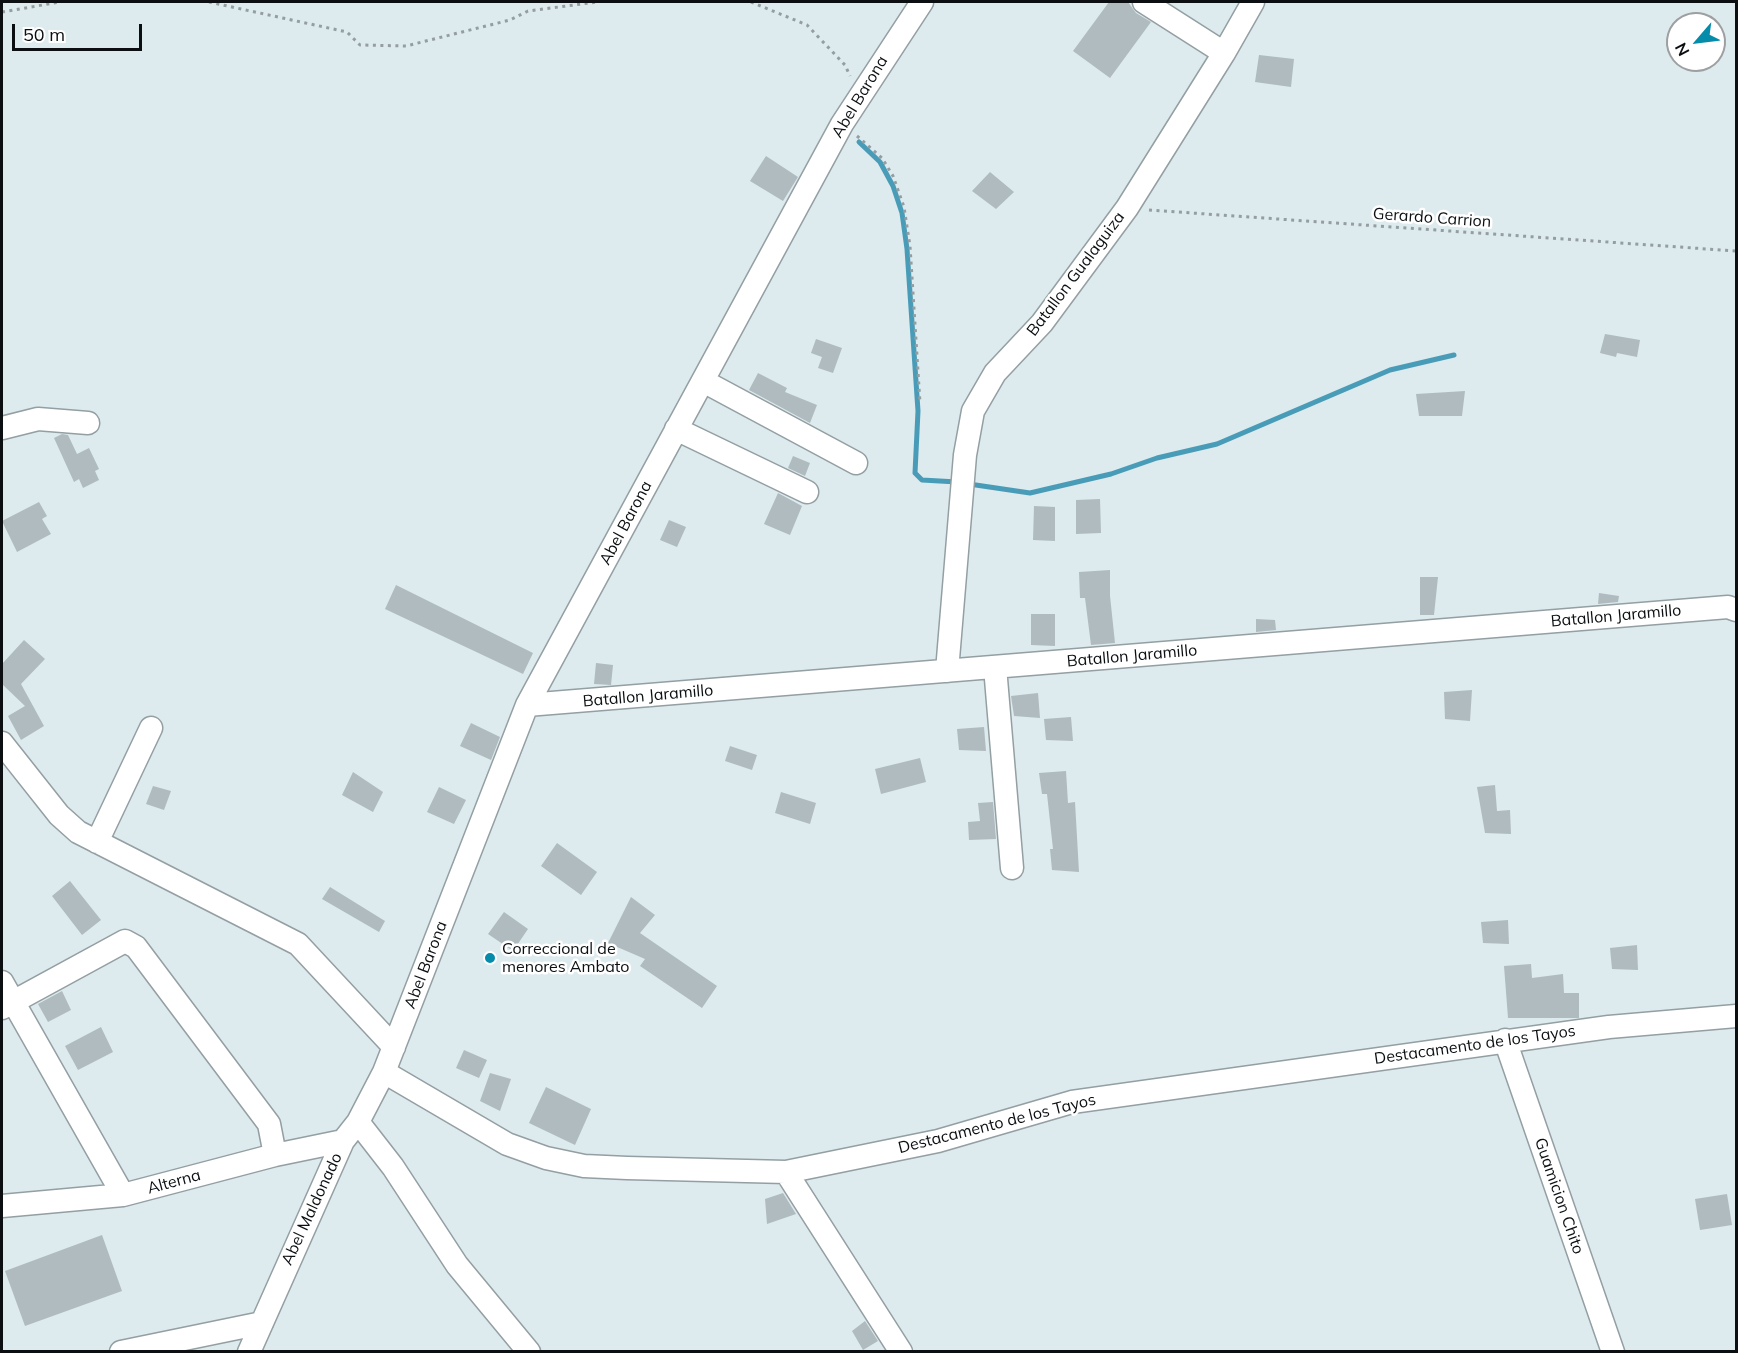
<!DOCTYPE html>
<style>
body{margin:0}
#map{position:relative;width:1738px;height:1353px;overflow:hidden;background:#ddeaee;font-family:Mulish,sans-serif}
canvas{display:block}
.frame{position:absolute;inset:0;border:3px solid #0b0f11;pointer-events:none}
.north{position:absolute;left:1666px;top:12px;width:60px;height:60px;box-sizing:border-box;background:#fff;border:2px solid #9d9fa0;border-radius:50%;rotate:242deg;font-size:16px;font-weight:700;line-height:24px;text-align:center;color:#0b0f11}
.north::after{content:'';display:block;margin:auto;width:21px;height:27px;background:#058cab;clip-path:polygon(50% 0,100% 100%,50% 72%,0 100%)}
.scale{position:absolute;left:12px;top:24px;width:130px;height:27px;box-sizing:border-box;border:3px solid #0b0f11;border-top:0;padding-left:8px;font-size:18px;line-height:21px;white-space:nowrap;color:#0b0f11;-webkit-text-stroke:4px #fff;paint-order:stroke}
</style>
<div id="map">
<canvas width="1738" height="1353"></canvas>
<div class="frame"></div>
<div class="north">N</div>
<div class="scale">50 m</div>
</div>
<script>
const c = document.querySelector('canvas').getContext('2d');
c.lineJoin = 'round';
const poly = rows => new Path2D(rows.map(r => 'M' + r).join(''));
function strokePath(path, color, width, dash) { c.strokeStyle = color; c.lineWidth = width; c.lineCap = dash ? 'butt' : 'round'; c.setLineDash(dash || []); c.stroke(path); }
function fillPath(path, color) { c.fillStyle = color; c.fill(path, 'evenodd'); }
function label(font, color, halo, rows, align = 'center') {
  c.font = font + ' Mulish,sans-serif'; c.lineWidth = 5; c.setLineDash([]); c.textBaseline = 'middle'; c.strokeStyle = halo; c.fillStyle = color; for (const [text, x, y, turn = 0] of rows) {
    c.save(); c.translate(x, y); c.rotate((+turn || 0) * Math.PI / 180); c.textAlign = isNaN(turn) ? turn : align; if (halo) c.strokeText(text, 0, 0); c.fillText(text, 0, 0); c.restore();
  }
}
strokePath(poly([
 [859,142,880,162,893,186,902,213,907,249,918,411,915,473,922,480,957,482],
 [969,484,1030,493,1111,474,1157,458,1217,444,1390,370,1454,355]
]), '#499cb7', 5);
fillPath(poly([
 [1109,2,1128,2,1136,13,1151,22,1110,78,1073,51],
 [1259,55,1294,59,1291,87,1255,82],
 [766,156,798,177,783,201,750,181],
 [990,172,1014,192,996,209,972,191],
 [1605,334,1640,340,1637,357,1617,353,1616,357,1600,353],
 [816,339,842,348,833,373,818,368,822,357,811,353],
 [758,373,787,388,785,392,817,405,810,423,749,390],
 [1465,391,1462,416,1419,416,1416,394],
 [62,434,68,435,77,454,89,448,99,469,95,471,99,480,83,488,79,479,74,482,54,438],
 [793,456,810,463,805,476,788,468],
 [778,493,802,506,790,535,764,524],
 [1100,499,1101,533,1076,534,1076,500],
 [39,502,47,516,42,519,51,534,17,552,2,521],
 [1034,506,1055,507,1055,541,1033,540],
 [669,520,686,527,677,547,660,540],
 [1110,570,1110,596,1115,643,1091,645,1085,598,1080,598,1079,572],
 [1420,577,1438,577,1434,615,1420,615],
 [396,585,533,653,523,674,385,609],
 [1599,593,1619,596,1618,602,1598,604],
 [1031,614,1055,614,1055,646,1031,645],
 [1256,619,1275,620,1276,630,1256,632],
 [24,640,45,659,21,684,44,726,21,740,8,716,25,706,2,684,2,664],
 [596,663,613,665,611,685,594,684],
 [1472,690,1470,721,1445,719,1444,692],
 [1038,693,1040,718,1014,716,1011,696],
 [1071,717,1073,741,1046,740,1044,719],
 [471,723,500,737,491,760,460,746],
 [984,727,986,751,959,750,957,729],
 [730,746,757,755,752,770,725,761],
 [920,758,926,782,881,794,875,769],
 [1066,771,1068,803,1075,802,1079,872,1052,870,1050,849,1053,849,1047,794,1042,794,1039,773],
 [353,772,383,792,373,812,342,795],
 [1495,785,1497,811,1510,810,1511,834,1485,833,1477,787],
 [153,786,171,791,164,810,146,804],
 [439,787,466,800,454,824,427,812],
 [781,792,816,803,810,824,775,813],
 [993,802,996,839,969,840,968,822,980,821,978,803],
 [557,843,597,872,581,895,541,866],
 [70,881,101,920,82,935,52,896],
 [330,887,385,921,379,932,322,899],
 [631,897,655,915,640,933,717,986,702,1008,640,966,645,959,608,943],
 [504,912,528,929,513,951,488,934],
 [1508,920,1509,944,1483,943,1481,922],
 [1637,945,1638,970,1612,969,1610,948],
 [1531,964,1532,978,1563,974,1564,993,1579,993,1579,1018,1508,1018,1504,966],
 [62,991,71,1010,48,1022,38,1004],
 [101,1027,113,1052,78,1070,65,1046],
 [464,1050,487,1060,479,1078,456,1068],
 [490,1073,511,1079,500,1111,480,1101],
 [546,1087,591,1109,575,1145,529,1123],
 [783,1193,796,1214,767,1224,765,1199],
 [1727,1194,1732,1225,1700,1230,1695,1199],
 [102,1235,122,1291,25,1326,5,1271],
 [865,1321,878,1341,863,1350,852,1331]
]), '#afbbbf');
const minor = poly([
 [1144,2,1224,53],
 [705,382,856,463],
 [2,428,38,419,88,423],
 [676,429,807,492],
 [995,667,1012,868],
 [947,671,965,455,973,411,995,373,1042,323,1127,208,1224,53,1253,2],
 [527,705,1728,607,1736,610],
 [2,743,59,815,78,832,298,944,394,1047],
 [97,842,151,728],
 [2,982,123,1195],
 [2,1008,125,941,136,947,269,1124,275,1155],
 [1505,1040,1613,1352],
 [384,1072,507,1144,546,1158,584,1166,627,1168,786,1172,938,1141,1072,1102,1609,1027,1736,1016],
 [358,1122,393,1167,457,1265,529,1352],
 [786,1172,901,1352],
 [2,1206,123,1195,275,1155,343,1141],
 [121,1352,262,1323],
 [249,1352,343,1141,358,1122,384,1072,527,705,842,124,922,2]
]);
strokePath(minor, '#939fa3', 25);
strokePath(poly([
 [209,2,347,32,360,45,406,46,510,20,528,11,597,2],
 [751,2,807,25,845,65,850,76],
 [2,12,60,2],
 [857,136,882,158,893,176,904,207,910,246,920,403],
 [1149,210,1736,251]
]), '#949ea1', 3, [3, 4.5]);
strokePath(minor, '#fff', 22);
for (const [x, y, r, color] of [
 [490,958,6,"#058cab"]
]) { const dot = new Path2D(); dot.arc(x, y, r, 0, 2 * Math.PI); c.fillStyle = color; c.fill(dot); strokePath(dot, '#fff', 2); }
label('16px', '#0b0f11', '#fff', [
 ["Abel Barona",860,97,-59],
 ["Gerardo Carrion",1432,218,4],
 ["Batallon Gualaguiza",1076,274,-53],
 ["Abel Barona",626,523,-62],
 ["Batallon Jaramillo",1616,616,-5],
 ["Batallon Jaramillo",1132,656,-5],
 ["Batallon Jaramillo",648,696,-5],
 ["Abel Barona",426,965,-69],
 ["Destacamento de los Tayos",1475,1045,-8],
 ["Destacamento de los Tayos",997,1124,-14],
 ["Alterna",174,1182,-15],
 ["Guamicion Chito",1559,1196,71],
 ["Abel Maldonado",312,1209,-65]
]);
label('16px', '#0b0f11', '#fff', [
 ["Correccional de",502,949],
 ["menores Ambato",502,967]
], 'left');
</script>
